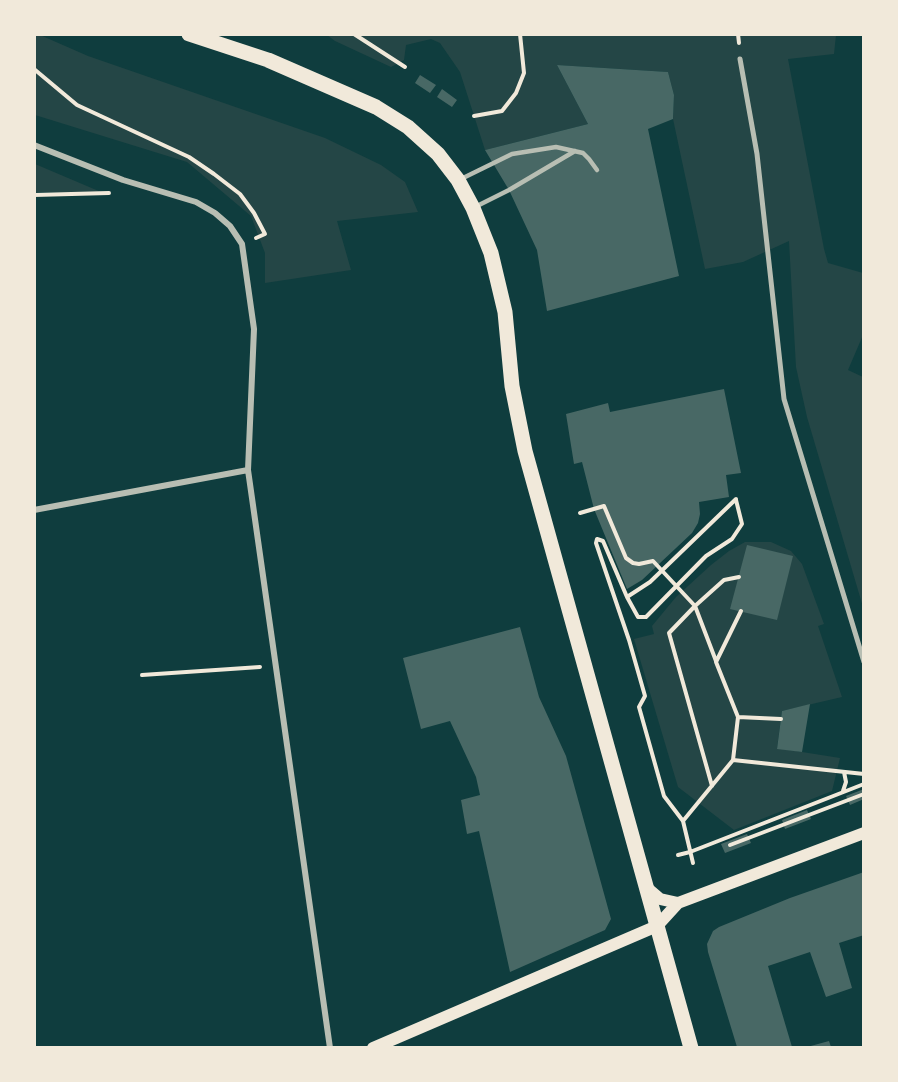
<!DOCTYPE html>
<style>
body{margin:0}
#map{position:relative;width:898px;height:1082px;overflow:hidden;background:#0f3d3e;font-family:"Public Sans",sans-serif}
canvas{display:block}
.frame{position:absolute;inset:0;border:36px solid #f1e9da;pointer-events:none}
</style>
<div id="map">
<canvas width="898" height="1082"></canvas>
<div class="frame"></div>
</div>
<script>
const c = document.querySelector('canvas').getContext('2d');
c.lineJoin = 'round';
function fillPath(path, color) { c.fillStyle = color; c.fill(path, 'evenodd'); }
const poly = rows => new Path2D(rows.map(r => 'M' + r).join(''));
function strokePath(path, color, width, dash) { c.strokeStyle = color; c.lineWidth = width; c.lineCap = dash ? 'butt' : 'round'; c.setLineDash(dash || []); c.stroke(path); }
fillPath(poly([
 [34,35,40,35,88,56,325,138,381,165,405,182,418,212,337,221,351,270,265,283,265,253,251,216,187,162,35,115],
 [327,35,836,35,834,54,788,59,824,249,828,263,863,273,863,335,848,370,863,377,862,440,864,441,863,607,807,417,796,367,789,241,743,262,705,269,673,119,674,95,668,72,557,65,588,124,485,150,460,72,440,43,431,39,406,45,404,60,391,67,335,41],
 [35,164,101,192,35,192],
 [745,542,771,542,791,551,802,564,824,624,818,626,842,697,782,711,777,748,840,758,832,791,734,830,678,787,634,639,654,634,652,626,676,597,711,565,729,551]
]), '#244646');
fillPath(poly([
 [557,65,668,72,674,95,673,119,648,129,679,276,547,311,537,250,509,190,485,150,588,124],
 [420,75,436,85,430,93,415,83],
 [442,89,457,100,452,107,437,97],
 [724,389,741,473,726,475,729,497,699,502,700,514,698,523,692,533,642,580,627,589,594,509,582,462,574,464,566,414,608,403,610,412],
 [747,545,793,556,777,620,730,609],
 [520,627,539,697,566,756,611,919,605,930,510,972,479,831,467,834,461,800,480,795,476,777,450,721,421,729,403,658],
 [810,704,802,752,777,749,782,711],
 [864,789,864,799,850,805,846,796],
 [807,810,811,819,785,829,782,820],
 [747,834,751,843,725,853,721,844],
 [864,872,864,935,839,943,852,988,826,997,810,952,768,966,792,1047,737,1047,708,952,707,944,713,931,719,927,790,898],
 [829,1041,831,1047,807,1047]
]), '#486865');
strokePath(poly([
 [354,34,405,67],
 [738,34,739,43],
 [34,69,77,105,189,157,214,174,240,194,254,213,265,234,256,238],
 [474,116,502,111,516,93,524,73,520,34],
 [34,195,109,193],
 [580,513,604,506,626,558,633,563,639,564,653,561,695,606,669,633,712,786],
 [627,597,638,617,646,617,706,556,732,539,742,524,736,500],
 [741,611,716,662,738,717,781,719],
 [716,661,695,606,724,580,739,577],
 [142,675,260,667],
 [738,717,733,760,864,774],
 [843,791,846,782,844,772],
 [683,821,733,760],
 [730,845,864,794],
 [678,855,690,852,864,784],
 [693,863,683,821,664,796,639,707,645,696,629,640,596,543,597,539,603,541,627,597,650,582,736,499]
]), '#f1e9da', 4);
strokePath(poly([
 [461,179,512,154,556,147,583,153,589,159,597,170],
 [475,207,509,190,575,151]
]), '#b8beb3', 4.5);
strokePath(poly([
 [740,59,757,154,784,399,864,662]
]), '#b8beb3', 5);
strokePath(poly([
 [34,145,123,180,196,202,215,213,230,226,242,244,254,329,248,470,330,1048],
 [34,510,248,470]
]), '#b8beb3', 6);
strokePath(poly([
 [646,887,660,899,678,903],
 [373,1048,657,926,678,903,864,833]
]), '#f1e9da', 12);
strokePath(poly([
 [189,34,268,60,376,107,408,127,438,154,458,180,473,208,491,253,505,312,512,386,525,451,691,1048]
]), '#f1e9da', 15);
</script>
